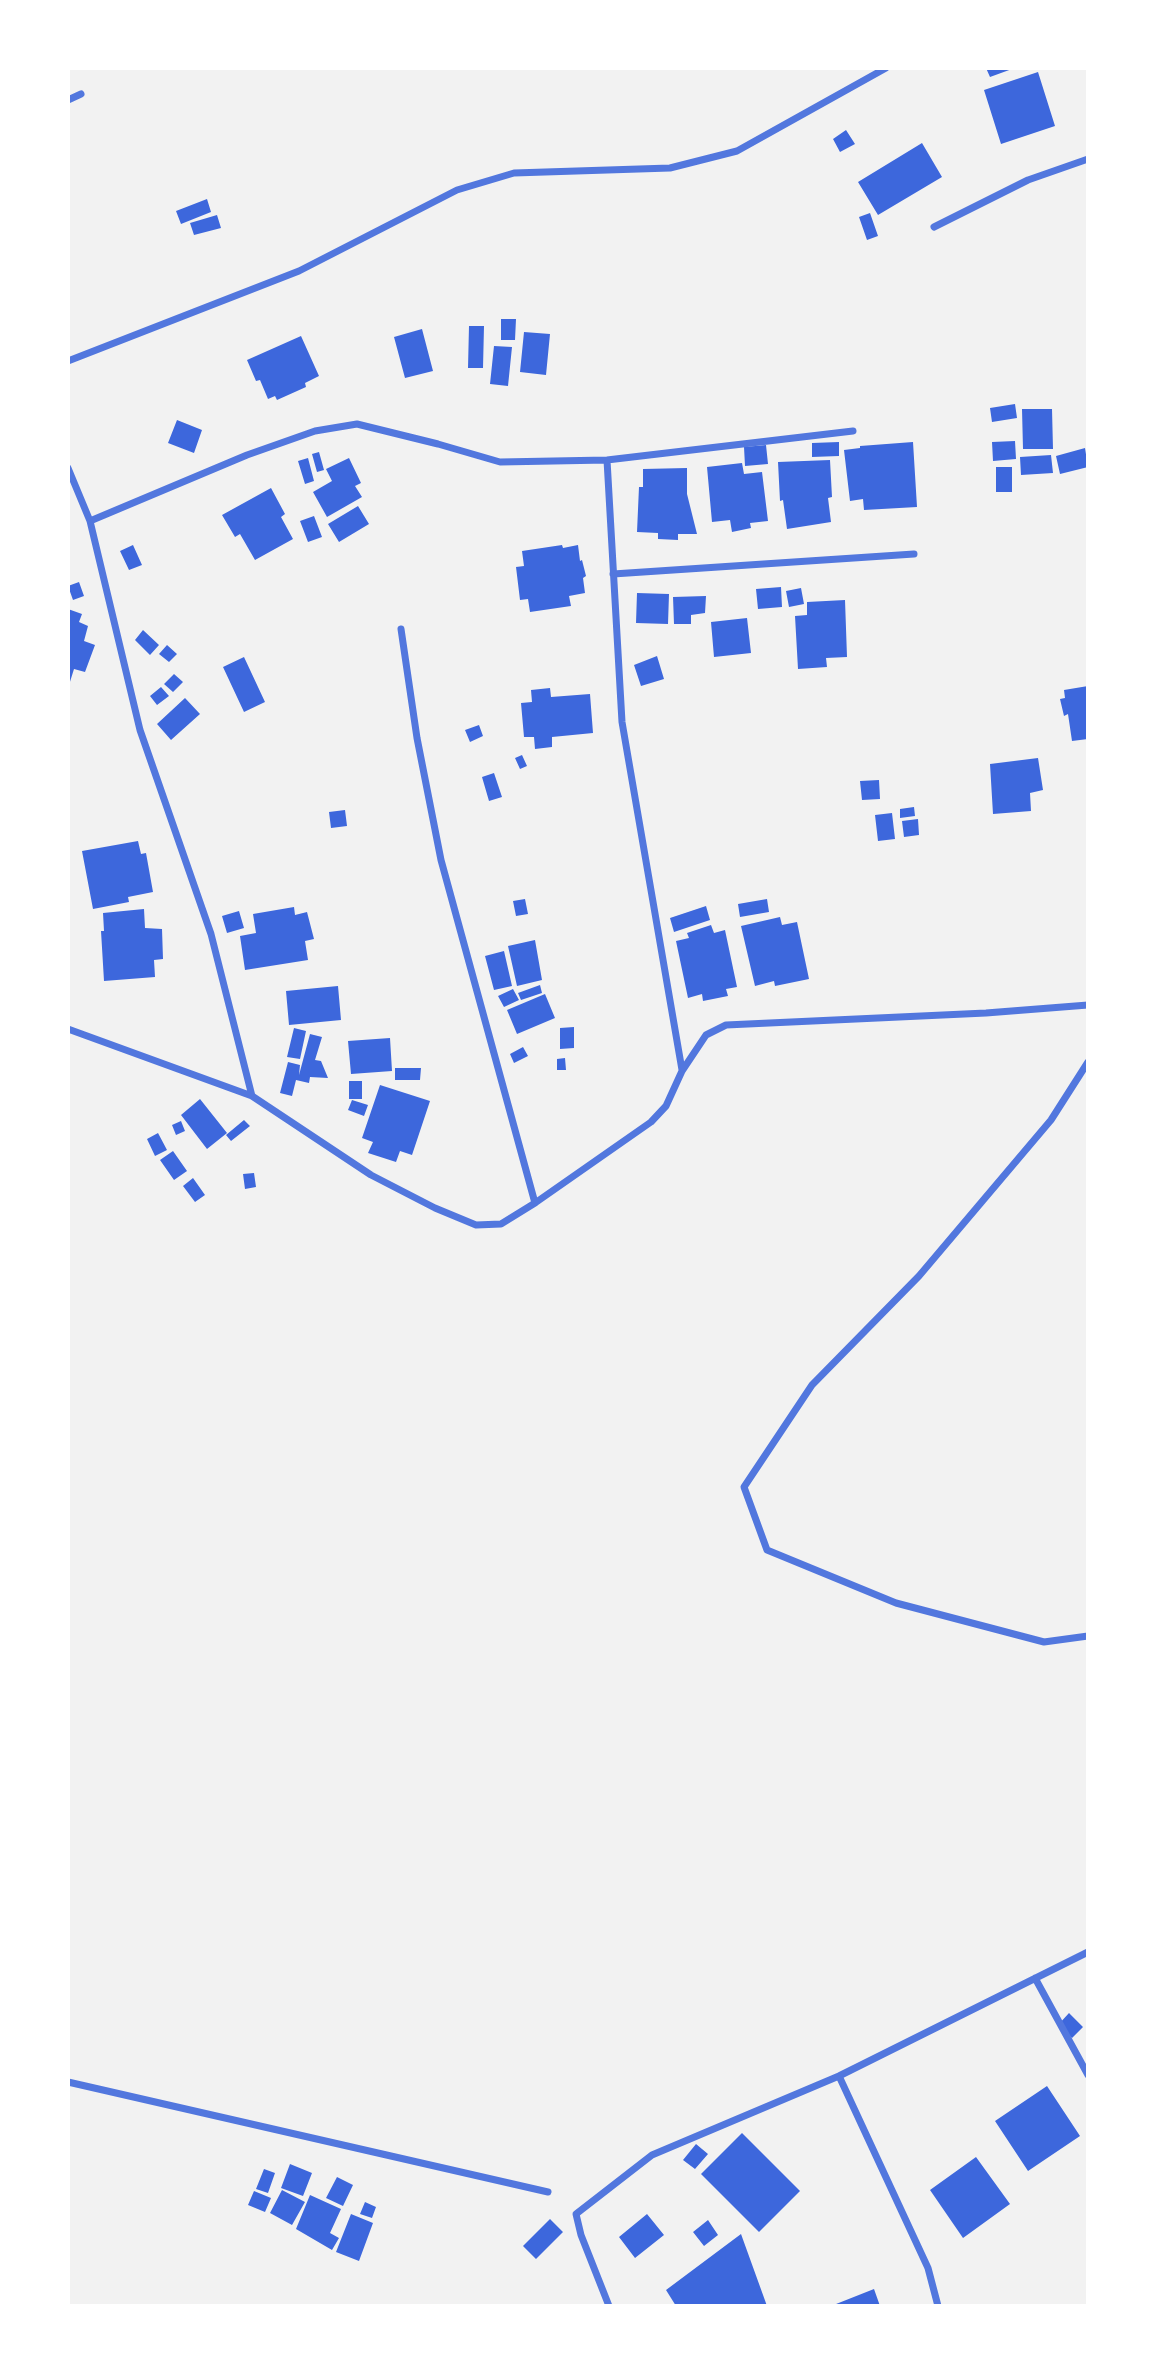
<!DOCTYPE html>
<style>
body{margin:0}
#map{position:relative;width:1156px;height:2374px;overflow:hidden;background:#f2f2f2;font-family:"Roboto Serif",serif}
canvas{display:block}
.frame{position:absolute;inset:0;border:70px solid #fff;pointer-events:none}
</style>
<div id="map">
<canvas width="1156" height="2374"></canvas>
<div class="frame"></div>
</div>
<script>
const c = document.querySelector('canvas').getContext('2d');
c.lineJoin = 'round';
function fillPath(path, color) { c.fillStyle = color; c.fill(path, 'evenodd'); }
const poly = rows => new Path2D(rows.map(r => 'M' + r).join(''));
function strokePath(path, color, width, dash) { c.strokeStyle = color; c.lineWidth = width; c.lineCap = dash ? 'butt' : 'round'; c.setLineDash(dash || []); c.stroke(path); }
fillPath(poly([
 [986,68,1012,68,1012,69,990,77],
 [1038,72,1055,126,1001,144,984,90],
 [846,130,855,144,840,152,833,139],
 [922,143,942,177,878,215,858,182],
 [207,199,211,212,181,224,176,211],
 [870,213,878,236,867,240,859,217],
 [217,215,221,228,194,235,190,223],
 [501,319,516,319,515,340,501,340],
 [469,326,484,326,483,368,468,368],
 [422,329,433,371,405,378,394,337],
 [524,332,550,334,546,375,520,372],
 [301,336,319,376,305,383,306,387,277,400,275,396,268,399,260,380,256,381,247,360],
 [494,346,512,347,508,386,490,384],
 [1015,404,1017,418,992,422,990,408],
 [1022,409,1052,409,1053,449,1023,449],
 [177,420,202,430,194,453,168,443],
 [1015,441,1016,459,993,461,992,442],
 [839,442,839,456,812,457,812,443],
 [913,442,917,507,864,510,863,499,850,501,844,450,860,448,860,446],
 [766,445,768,464,745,466,744,447],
 [1085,448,1088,467,1060,474,1056,456],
 [319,452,324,470,317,472,312,454],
 [1051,455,1053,473,1021,475,1020,457],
 [308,458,314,481,305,484,298,461],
 [349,458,361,483,355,486,362,497,327,517,313,492,332,481,326,469],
 [830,460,832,497,828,498,831,522,787,529,783,500,780,501,778,462],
 [742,463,744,474,762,472,768,521,750,523,751,528,732,532,730,520,712,522,707,467],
 [996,467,1012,467,1012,492,996,492],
 [687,468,687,494,697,534,678,534,678,540,658,539,658,533,637,532,639,487,643,487,643,469],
 [271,488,285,514,281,517,293,539,255,560,240,534,235,537,222,515],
 [358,506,369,524,339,542,328,524],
 [314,516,322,537,308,542,300,521],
 [133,545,142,565,129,570,120,551],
 [562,545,563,548,578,545,580,561,582,560,586,576,583,578,585,593,569,596,571,606,530,612,528,599,520,600,516,567,524,566,522,551],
 [79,582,84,596,73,600,68,586],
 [781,587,782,607,758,609,756,589],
 [801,588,804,604,789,607,786,591],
 [637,593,669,594,668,624,636,623],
 [706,596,705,613,691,615,691,624,674,624,673,597],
 [845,600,847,657,826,658,827,667,798,669,795,616,807,615,807,602],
 [68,609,82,614,79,622,88,626,84,641,95,645,85,672,74,669,69,685],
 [747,618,751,653,714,657,711,622],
 [143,630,159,645,150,655,135,640],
 [167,645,177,654,169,662,159,654],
 [657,656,664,679,641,686,634,665],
 [244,657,265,702,244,712,223,667],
 [174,674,183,682,173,692,164,684],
 [1088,686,1088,739,1072,741,1068,714,1064,716,1060,699,1065,698,1064,690],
 [161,687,169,696,157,705,150,696],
 [550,688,551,697,590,694,593,733,552,737,552,747,535,749,534,737,524,737,521,703,532,702,531,690],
 [185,698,200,714,171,740,157,724],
 [479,725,483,736,470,742,465,730],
 [522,755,527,766,520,769,515,758],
 [1038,758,1043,790,1030,793,1031,811,993,814,990,764],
 [494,773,502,797,489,801,482,777],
 [879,780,880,799,862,800,860,781],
 [914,807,915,816,900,818,900,809],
 [345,810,347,826,331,828,329,812],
 [892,813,895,839,878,841,875,815],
 [918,819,919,835,904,837,902,821],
 [138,841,141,854,146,853,153,892,128,897,129,902,93,909,82,851],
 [525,899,528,914,516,916,513,901],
 [767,899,769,912,740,917,738,904],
 [706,906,710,920,674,932,670,918],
 [294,907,295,915,307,912,314,939,305,941,308,960,245,970,240,936,256,933,253,914],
 [144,909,145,928,162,929,163,959,154,960,155,977,104,981,101,931,104,931,103,913],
 [239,911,244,928,227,933,222,916],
 [780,917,782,925,797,922,809,979,775,986,774,981,755,986,741,926],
 [711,925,714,933,725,930,737,987,726,989,728,996,703,1001,702,994,688,998,676,941,689,938,687,933],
 [535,940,542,980,517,986,508,946],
 [504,951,512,986,494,990,485,956],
 [540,985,542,993,521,1000,518,993],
 [338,986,341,1020,289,1025,286,991],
 [513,989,519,1000,504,1007,498,996],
 [545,994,555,1018,517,1034,507,1010],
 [574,1027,574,1048,560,1049,560,1028],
 [294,1028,306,1031,300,1059,287,1057],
 [310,1034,322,1037,315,1060,321,1061,328,1078,310,1077,309,1083,296,1080,292,1096,280,1093,288,1062,300,1065,299,1075],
 [390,1038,392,1071,351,1074,348,1041],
 [523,1047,528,1056,514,1063,510,1054],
 [565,1058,566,1070,557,1070,557,1059],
 [395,1068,421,1068,420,1080,395,1080],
 [349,1081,362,1081,362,1099,349,1099],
 [380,1085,430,1101,412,1155,400,1151,396,1162,368,1153,373,1142,362,1138],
 [200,1099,227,1133,207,1149,181,1115],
 [352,1100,368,1105,364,1116,348,1110],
 [244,1120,250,1126,231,1141,226,1135],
 [181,1121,185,1131,176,1135,172,1125],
 [158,1133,167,1150,155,1156,147,1139],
 [173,1151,187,1171,174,1180,160,1160],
 [254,1173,256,1187,245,1189,243,1174],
 [193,1178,205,1195,195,1202,183,1186],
 [1069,2013,1083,2027,1072,2038,1058,2025],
 [1047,2086,1080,2136,1028,2171,995,2121],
 [742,2133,800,2191,759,2232,701,2174],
 [696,2144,708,2154,695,2169,683,2160],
 [976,2157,1010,2204,963,2238,930,2190],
 [290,2164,312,2173,303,2196,281,2188],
 [264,2169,275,2173,268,2193,256,2189],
 [337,2177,353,2185,343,2206,326,2198],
 [282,2190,305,2202,292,2225,270,2213],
 [254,2191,271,2198,265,2212,248,2205],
 [310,2195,341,2209,330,2233,339,2238,332,2250,296,2229],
 [365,2202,376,2207,372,2218,360,2214],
 [351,2214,373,2223,359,2261,336,2252],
 [647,2214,664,2235,635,2258,619,2237],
 [550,2219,563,2232,536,2259,523,2246],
 [708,2220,718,2235,704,2246,693,2232],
 [741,2234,767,2306,676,2306,666,2290],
 [874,2289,880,2306,831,2306]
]), '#3d67dc');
strokePath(poly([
 [68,100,81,94],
 [934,227,1028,180,1088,159],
 [68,361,299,271,457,190,514,173,670,168,737,151,886,68],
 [607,460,622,722,682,1070],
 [68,468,90,521,140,730,211,934,252,1096],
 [90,521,247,455,315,431,357,424,438,444,500,462,607,460,853,431],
 [613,574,914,554],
 [401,629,417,738,441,860,535,1203],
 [68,1029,252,1096,371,1175,435,1208,476,1225,501,1224,535,1203,651,1122,666,1106,682,1071,706,1035,726,1025,986,1013,1088,1005],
 [1088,1062,1051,1120,919,1276,812,1385,744,1487,767,1550,896,1603,1044,1642,1088,1636],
 [1035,1978,1088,2075],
 [839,2076,928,2268,938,2306],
 [68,2082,548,2192],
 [609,2306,581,2235,576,2214,652,2155,839,2076,1088,1952]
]), '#5277de', 7);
</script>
